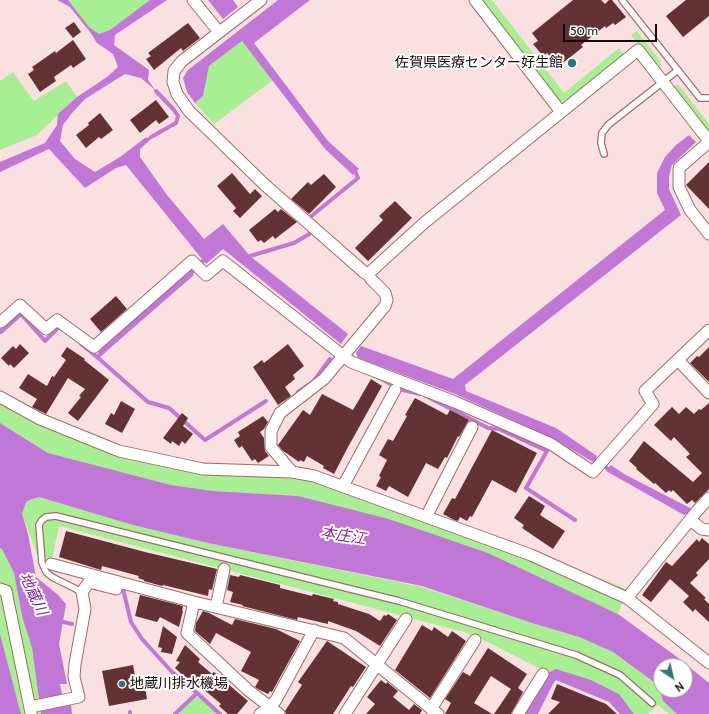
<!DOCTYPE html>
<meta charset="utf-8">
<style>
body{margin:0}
#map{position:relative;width:709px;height:714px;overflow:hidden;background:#fae0e0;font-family:Cabin,sans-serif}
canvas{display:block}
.north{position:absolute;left:653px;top:658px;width:40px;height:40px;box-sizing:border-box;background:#fff;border:1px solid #a39b9c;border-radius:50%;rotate:145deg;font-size:11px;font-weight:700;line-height:16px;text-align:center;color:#190607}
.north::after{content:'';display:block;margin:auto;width:14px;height:18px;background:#2c7679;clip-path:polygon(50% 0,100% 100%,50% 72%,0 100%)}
.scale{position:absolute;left:563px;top:24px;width:94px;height:18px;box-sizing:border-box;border:2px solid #190607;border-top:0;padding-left:5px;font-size:12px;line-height:14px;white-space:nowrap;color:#190607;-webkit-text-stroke:3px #fff;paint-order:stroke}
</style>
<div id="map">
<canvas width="709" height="714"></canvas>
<div class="north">N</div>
<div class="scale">50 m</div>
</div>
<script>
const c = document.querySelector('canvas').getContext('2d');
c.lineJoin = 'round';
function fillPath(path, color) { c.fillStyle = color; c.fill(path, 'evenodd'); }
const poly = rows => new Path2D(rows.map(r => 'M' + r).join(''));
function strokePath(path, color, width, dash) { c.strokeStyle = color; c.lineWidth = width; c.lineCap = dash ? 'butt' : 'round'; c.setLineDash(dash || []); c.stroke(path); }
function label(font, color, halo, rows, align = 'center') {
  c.font = font + ' Cabin,"Noto Sans JP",sans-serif'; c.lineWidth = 4; c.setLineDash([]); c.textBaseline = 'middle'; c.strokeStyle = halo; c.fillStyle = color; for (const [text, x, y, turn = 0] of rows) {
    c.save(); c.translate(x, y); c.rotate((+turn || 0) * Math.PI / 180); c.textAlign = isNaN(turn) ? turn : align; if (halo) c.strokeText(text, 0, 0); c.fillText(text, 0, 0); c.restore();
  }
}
fillPath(poly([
 [68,0,150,0,110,30,99,34,89,27],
 [483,0,492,0,564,93,619,48,624,54,566,102,560,101],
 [637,31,661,62,660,72,631,35],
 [242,41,273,80,214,124,195,103,203,96,209,66],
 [13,72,34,101,66,81,77,97,37,135,0,150,0,81],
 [679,85,709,124,709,136,670,86],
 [0,392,45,418,116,447,206,467,303,468,627,589,618,614,488,553,389,519,298,496,213,491,171,485,48,453,0,423],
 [39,497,133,525,208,543,422,587,532,623,579,637,613,652,659,687,663,701,677,714,669,714,658,705,648,714,634,714,619,694,591,680,548,673,476,636,464,632,59,526,50,568,41,566,22,513,27,501],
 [0,548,2,549,14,573,22,616,32,648,41,714,21,714,0,634],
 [195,693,219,714,173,714]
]), '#a8ee92');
fillPath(poly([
 [57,0,68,0,89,27,99,34,110,30,150,0,167,0,115,35,114,45,149,70,148,80,156,91,141,78,125,74,85,99,72,113,63,125,60,141,75,159,95,172,120,157,145,138,151,137,151,139,140,149,140,157,167,195,204,239,223,224,250,256,348,334,341,344,223,249,206,264,126,165,116,168,85,188,49,149,0,172,0,162,45,143,57,125,58,114,77,97,107,77,118,67,113,54,97,43,90,32,70,7],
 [208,0,233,0,238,7,223,19],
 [278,0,310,0,254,43,328,141,359,169,353,175,325,149,242,41,209,66,203,96,195,103,187,92,183,78,188,70],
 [689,135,696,142,672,165,669,176,669,189,681,215,465,385,466,391,556,428,597,456,593,462,552,438,455,394,358,358,356,353,361,346,453,379,665,210,657,193,657,173,665,157,676,145],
 [189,270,194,275,101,356,98,352],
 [0,423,48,453,171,485,213,491,298,496,389,519,488,553,618,614,677,657,709,683,709,714,677,714,663,701,659,686,613,652,579,637,532,623,422,586,208,543,133,525,39,497,27,501,22,513,28,534,36,577,57,594,66,604,59,644,67,684,60,684,64,705,71,704,72,714,41,714,32,648,22,616,14,573,2,549,0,548],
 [661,666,685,666,685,690,661,690],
 [611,465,624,474,692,509,690,512,684,515,606,471],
 [0,634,21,714,0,714],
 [556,669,591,680,619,694,634,714,620,714,609,702,556,680,553,684,538,714,525,714,548,673]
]), '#c077d5');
strokePath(poly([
 [151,137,176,123,178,116,174,110,156,91],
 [309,218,358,178,356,173,352,169],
 [250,256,294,243,311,233],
 [188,276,203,261],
 [0,330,1,332,21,314,45,341,59,327,62,329],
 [81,344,97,357,104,351],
 [97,357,148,402,169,408,205,440,266,401],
 [380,378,399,389,420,394],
 [298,392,313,382,330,359],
 [426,396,488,428,499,429,547,451,526,488,575,520],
 [595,459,608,469],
 [123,589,131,622,142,639,172,672,197,693],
 [59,621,72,624],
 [130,712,130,714],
 [175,714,197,693,220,714]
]), '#c077d5', 4);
fillPath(poly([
 [573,0,601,0,605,4,609,0,612,0,626,17,615,25,613,23,606,28,605,26,581,45,583,47,559,66,547,53,543,56,533,44,538,41,532,33],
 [686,0,709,0,709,16,683,37,666,16],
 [74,22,81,32,73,38,65,28],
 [188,23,200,38,183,51,181,48,154,70,146,59,151,56,148,53],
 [73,40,86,59,73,68,71,65,54,77,56,81,40,92,28,74,34,70,32,67,55,51,56,53],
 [156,100,169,117,159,124,156,120,140,133,130,120],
 [100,113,113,130,101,139,99,137,86,148,76,135,89,125,88,123],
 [709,162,709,209,686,185],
 [232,173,250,194,255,189,262,196,240,218,233,211,236,208,217,186],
 [324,174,336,187,309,214,291,199,308,182,311,185],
 [395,201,412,218,368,261,355,248,383,220,379,216],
 [275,209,278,212,281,209,297,222,275,239,273,236,264,243,261,240,258,242,249,230],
 [116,296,127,309,101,332,90,319],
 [20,344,29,353,14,368,10,364,9,366,1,358,13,346,16,349],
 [288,344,304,366,293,375,295,379,285,387,291,396,278,405,253,367,262,360,264,363],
 [67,347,85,359,84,360,109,380,78,421,68,413,81,397,79,396,85,389,68,378,46,414,32,407,37,399,19,388,28,374,47,386,52,376,54,377,66,360,61,356],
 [709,347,709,382,690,363,697,356,699,357],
 [371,379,382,386,348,447,334,474,323,468,324,466,307,456,304,462,300,460,299,462,282,450,278,445,303,410,310,415,322,394,353,410],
 [415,398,447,415,450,410,469,420,459,437,458,436,447,458,445,457,438,469,426,463,408,497,389,486,386,491,376,486,381,477,379,476,387,460,379,455,388,439,393,441,407,416,405,415],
 [121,401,135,409,122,433,105,424,111,413,114,415],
 [709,403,709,489,695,503,692,500,687,504,673,490,671,492,669,490,666,493,655,483,654,484,636,469,637,468,629,461,644,441,693,482,702,473,686,457,690,454,674,437,671,441,654,425,672,407,679,414,686,407,694,414,699,409,701,410],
 [182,413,188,418,183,426,193,434,185,444,182,441,179,446,172,441,171,444,163,438],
 [263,416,268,422,264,429,260,432,264,438,265,451,269,456,258,463,255,459,252,461,242,446,239,448,234,440,240,436,238,432],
 [492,430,537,453,516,493,492,480,472,517,470,516,467,521,460,517,458,521,454,520,443,514,452,498,455,499],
 [529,496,545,506,540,515,565,531,553,549,522,528,524,525,514,518],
 [66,531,145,552,217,569,212,590,209,589,208,596,163,585,162,586,144,581,144,580,138,578,139,576,102,566,101,570,59,557],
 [702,538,709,544,709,559,696,573,698,575,690,583,706,598,704,599,709,604,709,622,695,609,693,612,683,602,689,596,670,579,651,602,642,595,666,562,672,566,697,539,699,542],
 [230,575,239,577,240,575,280,585,280,588,312,596,313,594,334,599,333,601,338,602,338,604,369,614,380,621,384,615,386,616,388,614,397,620,380,646,356,631,328,621,328,624,298,617,297,620,242,606,243,605,230,602,233,592,227,590],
 [140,595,183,606,182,611,183,611,179,627,160,617,157,622,135,616],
 [203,611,209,613,232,625,235,619,276,629,300,641,272,692,270,691,268,694,258,689,255,687,259,680,241,671,251,652,216,633,210,644,195,631,196,623],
 [422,625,432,631,434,627,448,637,452,631,466,641,430,698,395,670],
 [163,626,177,637,172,654,161,652,162,648,158,647],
 [327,641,366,667,353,687,351,686,333,714,286,714,285,711,302,685,298,682],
 [185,645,200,659,198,662,212,674,214,672,248,701,237,714,228,714,219,706,221,704,189,677,187,679,175,668,180,662,176,661],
 [488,648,527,674,518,688,523,692,511,714,494,714,511,689,491,676,474,703,492,714,445,714,451,703,445,699,463,672,470,676],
 [133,665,136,681,138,681,140,687,145,686,147,699,109,706,102,671],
 [381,680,386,684,387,682,398,691,393,697,409,710,414,704,422,710,420,714,366,714,375,704,367,697],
 [557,684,606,704,617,714,548,714,560,702,551,699]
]), '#633234');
const lane = poly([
 [622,0,700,98,709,98],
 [604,154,601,143,602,133,608,125,678,70],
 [82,592,52,577,46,572,42,563,39,525,42,520,46,517,56,516,399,601,576,655,620,675,652,703]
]);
const street = poly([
 [193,0,219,32],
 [261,0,182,61,174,71,173,82,177,94,189,111,265,185,365,273,368,274,371,279,385,293,387,300,385,306,324,379,280,413,271,431,271,447,292,472],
 [475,0,561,112],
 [709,142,679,168,679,187,690,210,709,234],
 [368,274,424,223,638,50,709,141],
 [0,321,1,322,20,305,46,329,57,320,94,347,192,261,206,275,223,261,351,362,455,402,551,444,593,472,653,404,645,391,709,330],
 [678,360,709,393],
 [0,397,40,419,119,451,203,469,292,472,314,476,531,555,627,598,709,663],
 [343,486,395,390],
 [426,517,472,427],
 [690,520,702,529,709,530],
 [51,564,194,602,344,638,438,714],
 [0,589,6,591,31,713],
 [627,598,697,511,709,498],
 [194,602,187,633,248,690,279,714],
 [216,607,224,569],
 [30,707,79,697,74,677,75,664,85,609,82,592,89,582,116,589,119,582],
 [431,709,475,640],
 [260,714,270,707,276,700,314,630],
 [345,714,406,619],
 [518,714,543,674]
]);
strokePath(lane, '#a36b6c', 8);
strokePath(street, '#a36b6c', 13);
strokePath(lane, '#fff', 5.5);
strokePath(street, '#fff', 11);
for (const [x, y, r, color] of [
 [572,63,5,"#2c7679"],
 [122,684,4,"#2c7679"]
]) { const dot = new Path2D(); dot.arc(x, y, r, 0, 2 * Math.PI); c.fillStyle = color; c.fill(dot); strokePath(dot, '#fff', 1.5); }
label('14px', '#190607', '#fff', [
 ["佐賀県医療センター好生館",563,63],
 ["地蔵川排水機場",130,684,"left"]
], 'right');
label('italic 15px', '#802697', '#fff', [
 ["本庄江",343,536,9],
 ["地蔵川",33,594,65]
]);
</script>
